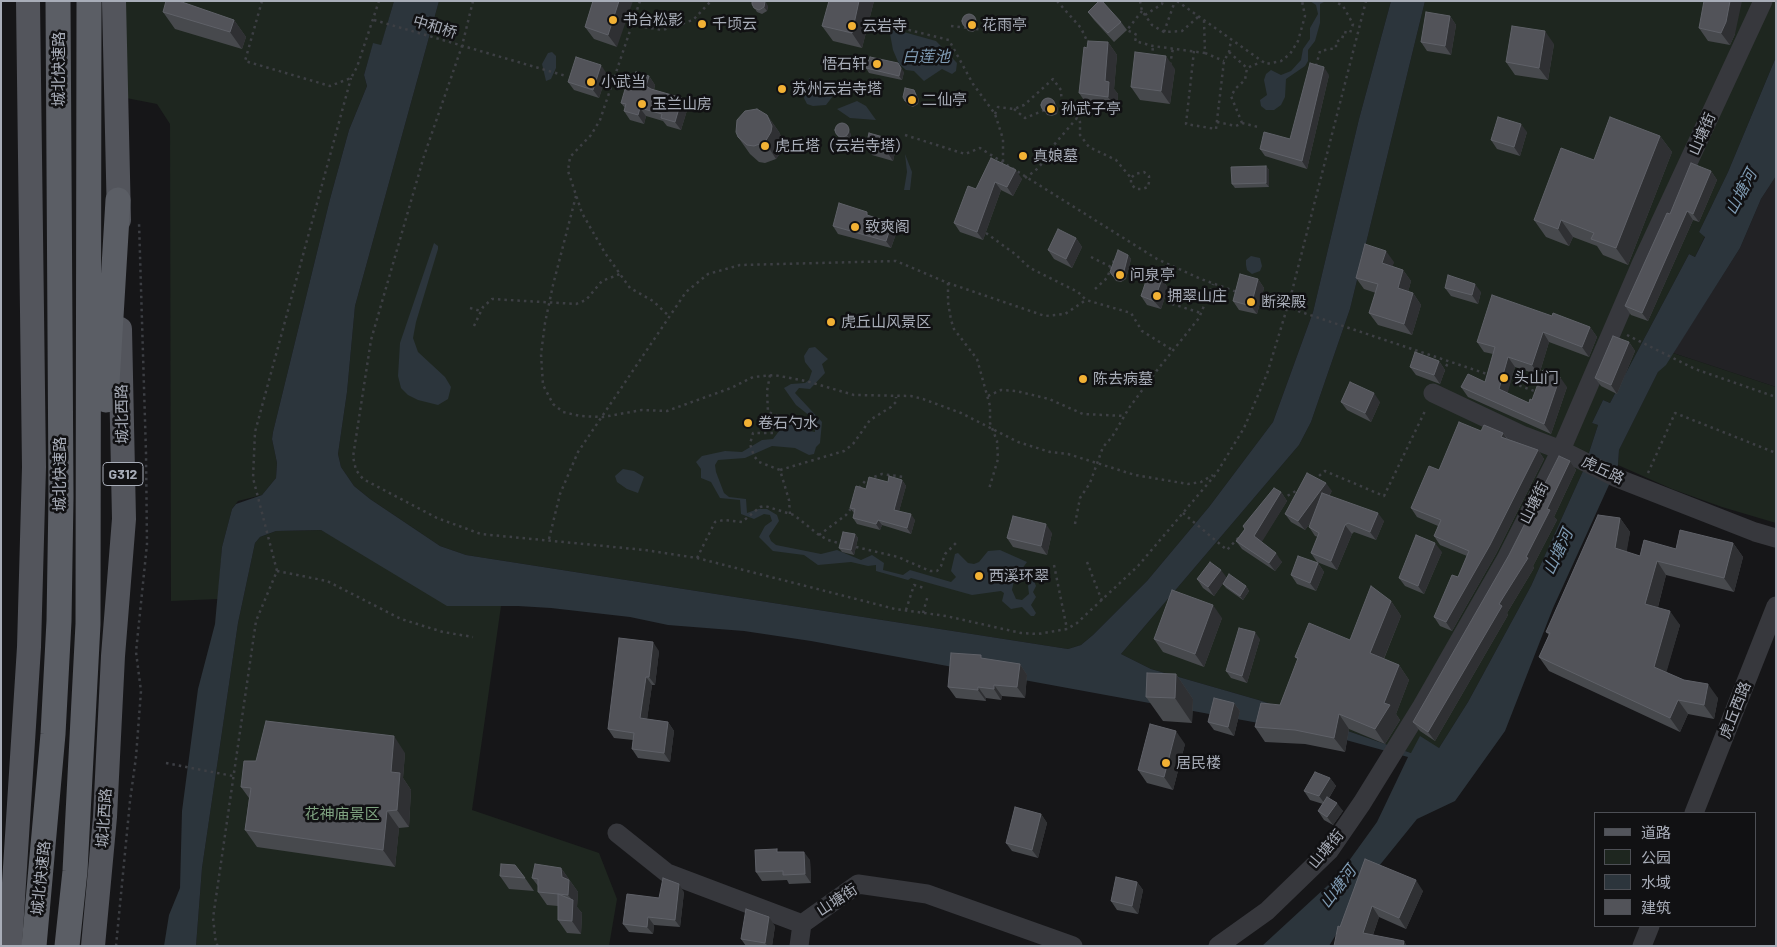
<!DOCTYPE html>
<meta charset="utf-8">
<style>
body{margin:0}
#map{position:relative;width:1777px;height:947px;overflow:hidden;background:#161618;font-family:Barlow,"Noto Sans SC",sans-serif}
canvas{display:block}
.frame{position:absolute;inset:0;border:2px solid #a8adb8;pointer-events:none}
.legend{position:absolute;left:1594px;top:812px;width:162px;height:115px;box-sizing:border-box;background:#111113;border:1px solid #4d4f55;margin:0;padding:6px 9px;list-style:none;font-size:15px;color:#a8adb8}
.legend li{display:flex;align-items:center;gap:10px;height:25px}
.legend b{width:25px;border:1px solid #4d4f55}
</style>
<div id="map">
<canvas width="1777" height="947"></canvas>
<div class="frame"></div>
<ul class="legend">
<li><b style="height:6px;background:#53555c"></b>道路</li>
<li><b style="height:14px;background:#1e261f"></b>公园</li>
<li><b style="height:14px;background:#2c353c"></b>水域</li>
<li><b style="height:14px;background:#525359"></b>建筑</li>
</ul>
</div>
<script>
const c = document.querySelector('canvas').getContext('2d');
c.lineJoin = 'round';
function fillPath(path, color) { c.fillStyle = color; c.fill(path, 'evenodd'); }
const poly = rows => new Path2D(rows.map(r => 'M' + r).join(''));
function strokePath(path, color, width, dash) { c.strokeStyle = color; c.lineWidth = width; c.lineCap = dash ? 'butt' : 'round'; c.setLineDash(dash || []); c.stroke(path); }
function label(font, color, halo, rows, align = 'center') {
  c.font = font + ' Barlow,"Noto Sans SC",sans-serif'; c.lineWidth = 5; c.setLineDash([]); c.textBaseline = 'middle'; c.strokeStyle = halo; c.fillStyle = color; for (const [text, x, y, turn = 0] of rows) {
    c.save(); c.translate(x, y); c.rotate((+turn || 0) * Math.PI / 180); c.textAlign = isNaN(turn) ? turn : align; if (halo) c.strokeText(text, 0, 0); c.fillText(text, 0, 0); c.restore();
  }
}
fillPath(poly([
 [1776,176,1776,387,1673,353,1740,248,1761,199]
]), '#222225');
fillPath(poly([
 [121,1,394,1,381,46,373,44,364,75,367,86,349,130,330,199,273,432,272,439,277,463,276,478,262,495,238,501,232,509,222,547,218,599,171,601,170,124,157,104,121,97],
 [439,1,1391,1,1359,119,1313,312,1273,422,1209,507,1147,581,1093,635,1081,645,1068,649,466,555,440,546,370,499,354,486,341,467,338,454,347,392,355,306],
 [1425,1,1776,1,1776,57,1728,172,1699,232,1705,236,1695,257,1689,254,1610,403,1603,400,1592,423,1598,425,1583,471,1531,586,1468,702,1439,748,1411,753,1262,701,1151,669,1121,654,1299,445,1311,422,1350,309],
 [1673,353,1776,387,1776,523,1722,507,1672,489,1618,465,1619,450,1658,372],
 [321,530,467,606,501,606,472,810,599,853,617,899,609,946,196,946,202,868,238,623,255,543,260,537,276,531]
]), '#1e261f');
fillPath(poly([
 [394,1,439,1,355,306,347,392,338,454,341,467,354,486,370,499,440,546,466,555,1068,649,1081,645,1093,635,1147,581,1209,507,1273,422,1313,312,1359,119,1391,1,1425,1,1350,309,1311,422,1299,445,1121,654,1151,669,1262,701,1411,753,1420,736,1439,748,1468,702,1531,586,1583,471,1598,425,1592,423,1603,400,1610,403,1689,254,1695,257,1705,237,1699,232,1728,172,1776,57,1776,176,1761,199,1740,248,1666,365,1658,372,1619,450,1618,465,1553,608,1505,731,1455,801,1417,819,1375,871,1329,946,1262,946,1338,876,1377,822,1408,757,1313,731,1275,726,811,641,744,631,668,625,630,617,551,608,518,606,447,606,321,530,276,531,260,537,255,543,238,623,202,868,196,946,164,946,169,915,180,888,182,811,198,689,215,624,222,547,232,509,236,504,262,495,276,478,277,463,272,439,273,432,330,199,349,130,367,86,364,75,373,43,381,45],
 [1310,1,1326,1,1320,4,1320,23,1315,41,1308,50,1308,61,1305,66,1286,79,1285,97,1281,105,1274,110,1266,110,1261,106,1260,100,1267,95,1264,80,1266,74,1271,70,1281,75,1291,71,1301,60,1303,49,1310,39,1310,28,1318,14,1316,5],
 [893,29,936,41,957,63,956,71,952,74,942,69,924,81,914,71,906,70,899,64,893,50,890,34],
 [552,52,556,56,556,68,551,79,546,81,542,64,548,53],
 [809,78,834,88,833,96,826,105,813,106,807,104,804,98],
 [857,101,866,106,876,120,850,118,837,109],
 [905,154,912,172,910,190,904,190,907,172],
 [434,243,438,246,438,249,416,322,413,338,418,352,445,377,451,387,448,399,438,405,418,400,408,395,401,388,398,376,400,343],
 [1251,256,1260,258,1262,266,1260,271,1252,274,1247,270,1246,265,1246,260],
 [815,347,828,359,822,364,825,373,810,389,799,388,795,393,822,422,820,443,816,447,814,454,809,455,795,448,772,446,745,458,718,460,715,465,716,472,724,493,729,497,746,499,747,513,758,509,767,509,777,515,779,521,769,536,771,541,776,545,821,554,837,550,861,560,872,555,884,563,883,570,903,575,910,570,951,582,956,577,951,571,955,554,958,553,968,563,974,564,979,562,988,551,1000,550,1027,562,1014,580,1012,590,1016,599,1022,600,1029,594,1028,586,1031,580,1034,581,1036,586,1033,592,1036,597,1031,605,1036,613,1034,616,1031,616,1022,607,1011,609,1002,601,1004,593,1001,591,972,595,911,578,908,580,876,571,876,565,868,566,851,562,818,565,804,555,773,551,759,537,765,526,772,521,770,515,764,514,754,519,741,514,740,500,720,498,711,482,701,478,701,469,696,462,702,456,725,451,742,452,762,440,773,439,786,422,793,423,794,426,803,426,809,431,815,432,815,426,810,416,796,405,784,388,791,384,805,383,809,380,812,371,805,362,804,356,809,348],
 [623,469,634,471,644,477,638,493,627,489,617,482,615,476]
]), '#2c353c');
strokePath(poly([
 [262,1,245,61,330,86,351,78,357,67,379,1],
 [473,1,462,46,424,156,371,340,353,457,356,470,363,479,437,518,481,534,645,550,697,558,895,609,946,616,1021,633,1038,634,1067,629,1077,623,1138,566,1216,474,1244,428,1267,374,1291,295,1366,1],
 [640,1,600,120,591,135,570,157,568,171,582,213,605,253,630,288,653,301,669,316],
 [1057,1,1081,28,1088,43],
 [1140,1,1142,11,1152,25,1164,32,1182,31,1198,17],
 [1177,1,1266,64,1281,61,1290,54,1298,41,1305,16,1302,1],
 [1142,11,1127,30,1137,35,1135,41,1153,46,1205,53,1204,20],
 [1145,15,1162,4,1163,1],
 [374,20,566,76],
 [633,22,643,27,663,30,693,20,711,1],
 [877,22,949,40,973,84,995,114,1003,139,1003,163],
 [951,26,968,28],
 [976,29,997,31],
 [1164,32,1175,1],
 [1194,51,1186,124,1216,129,1224,61,1229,52,1231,40],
 [1229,52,1247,68],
 [1205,53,1224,61],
 [1152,57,1153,46],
 [1170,65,1173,48],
 [1316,66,1320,51,1336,48,1336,42,1342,39,1344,32,1350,33,1353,24,1343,6,1334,1],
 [1014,109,1025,118,1045,110],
 [995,114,998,107,1014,109,1024,105,1053,79,1061,90,1062,111,1069,116,1078,117,1080,122,1080,135,1089,147,1116,160,1131,178,1131,184,1136,189,1142,189,1148,187,1149,182,1149,176,1144,172,1135,174,1131,178],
 [1217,122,1236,126,1242,123,1231,96,1236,88,1245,80,1247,68,1261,62],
 [1242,123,1258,127],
 [905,135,965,154,980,148,1157,259,1201,279,1237,292],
 [1025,178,1035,171,1049,156,1053,146,1077,118],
 [576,196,553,285,545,323,541,354,543,385,553,404,563,412,580,416,603,417,642,410,667,411,731,388,753,377,774,375,806,381,854,395,911,396,923,399,961,413,1018,442,1050,452,1068,454,1135,475,1188,484,1201,482,1213,475],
 [986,233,1015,254,1030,268,1078,292,1086,300,1131,313,1142,331,1174,351],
 [1091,257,1111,267],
 [948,283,948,302,951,320,954,329,977,359,990,406,990,423,997,441,998,459,989,489],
 [1095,289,1107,278,1114,260],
 [1172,304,1201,313],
 [470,308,481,311],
 [1298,311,1490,375],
 [474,326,483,307,492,299,576,304,586,300,602,281,620,274],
 [1627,335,1695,369,1776,397],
 [1443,372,1449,361],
 [770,375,767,391,768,412,784,418,781,428,775,427,774,433,753,433,750,444,754,456,759,462,780,470],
 [1507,381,1537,392],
 [988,396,1001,390,1016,391,1049,399,1083,414,1125,416],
 [1648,473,1675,413,1776,453],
 [1314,480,1325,471,1384,496,1426,409],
 [859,488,866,480,882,474,904,477],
 [1282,499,1301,488],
 [1183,513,1227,550,1240,536],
 [790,514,789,500,780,470,844,451,853,444,870,420,891,407,896,402,896,397],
 [1075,524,1080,498,1090,483,1103,447,1112,437,1129,408,1154,374,1199,318,1213,284],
 [819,535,846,515,852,507],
 [549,539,560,494,578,452,686,292,708,274,740,265,896,261,948,283,1045,316,1065,314,1086,300],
 [856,547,898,557,930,571,937,571,941,566,945,554,957,542],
 [697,558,715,522,724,520,742,522,760,507,765,506,794,515,819,535,828,540,842,544],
 [1087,562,1102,601],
 [1054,565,1067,629],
 [277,571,327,581,401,619,443,632,473,637],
 [906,610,914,585,924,588],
 [923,613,928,595],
 [166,763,233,776],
 [116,946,130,801,136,757,141,691,136,652,147,544,146,453,139,222],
 [218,946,216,944,213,918,256,621,277,571,253,478,255,432,351,78]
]), '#3d3f44', 2.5, [2.5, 4]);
strokePath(poly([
 [1433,393,1524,436,1561,450,1617,478,1755,532,1776,538],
 [1694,813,1776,606],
 [617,833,667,873,802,924,858,884,927,894,1073,946],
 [799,946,802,924],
 [1218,946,1267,911,1329,851,1362,803,1422,706,1506,559,1561,450,1641,264,1763,1],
 [1642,946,1650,926]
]), '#37383d', 19);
strokePath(poly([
 [114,1,119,220],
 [10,946,29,647,34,467,28,1],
 [93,946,105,817,113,656,124,519,120,329]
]), '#53555c', 24);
strokePath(poly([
 [106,400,118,200],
 [34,946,53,734,59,621,61,497,58,1],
 [67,946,75,871,88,624,89,1]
]), '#5b5e65', 25);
fillPath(poly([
 [593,1,617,47,594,39,585,27],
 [874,1,862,48,833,41,822,26],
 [752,4,768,6,767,11,762,14,757,12],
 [163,12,234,20,246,37,242,49,175,29],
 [1088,12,1121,22,1127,30,1114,42,1094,20],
 [1450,16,1456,25,1451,55,1427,51,1421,42],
 [962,22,978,25,977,29,973,32,968,31],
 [1699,28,1735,34,1730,45,1708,41],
 [1108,42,1117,55,1114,89,1118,94,1117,110,1088,106,1079,93,1087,48],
 [1554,44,1548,80,1515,75,1506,62],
 [866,68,904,72,902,80,869,73],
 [1175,69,1170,104,1140,100,1131,87],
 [607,74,599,98,574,90,568,82],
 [1329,75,1307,169,1265,156,1260,149,1290,139],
 [649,76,655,85,654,90,682,98,688,107,681,130,667,126,663,121,646,116,644,124,630,120,624,111,625,108,621,103,633,81],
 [903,97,919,99,918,104,913,107,908,105],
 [1042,106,1058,108,1057,114,1052,116,1047,115],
 [767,115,779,132,784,143,783,149,776,159,765,163,759,162,750,154,738,137],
 [835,131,851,134,850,139,845,141,840,140],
 [1527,132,1520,156,1497,149,1491,140],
 [1660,136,1672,152,1628,265,1603,255,1597,246,1573,237,1569,246,1546,237,1534,220,1594,160],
 [866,146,896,148,893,161,872,155],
 [991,158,1022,179,1013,196,1001,190,983,240,960,232,954,223,976,189],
 [1266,166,1269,170,1269,187,1235,188,1232,184],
 [1711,171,1717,180,1699,222,1693,220,1648,321,1631,315,1625,306,1670,214],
 [870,216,897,231,891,248,838,234,833,226],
 [1076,238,1082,247,1072,268,1054,259,1048,250],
 [1128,255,1131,259,1126,279,1121,282,1116,281,1110,272],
 [1394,262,1392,266,1403,270,1411,281,1408,292,1413,293,1421,305,1412,335,1378,325,1369,313,1376,293,1364,289,1356,278],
 [1162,279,1168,288,1161,309,1147,305,1141,296],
 [1258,279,1264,288,1257,314,1239,310,1233,301],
 [1445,288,1481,292,1478,304,1451,296],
 [1552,316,1590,327,1597,337,1589,357,1549,342,1539,375,1515,367,1507,393,1529,403,1532,400,1567,387,1551,434,1468,397,1461,387,1485,382,1493,354,1484,352,1477,342],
 [1629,342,1635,351,1617,394,1601,386,1595,378],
 [1439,361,1445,370,1440,384,1416,375,1410,367],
 [1341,402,1380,402,1371,422,1347,410],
 [1481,431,1503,433,1508,439,1538,450,1544,459,1496,554,1452,631,1440,626,1434,617,1458,577,1467,556,1440,545,1434,536,1438,526,1417,517,1411,508,1439,470],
 [1570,461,1576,470,1554,517,1557,520,1533,566,1534,568,1507,613,1508,615,1435,741,1420,731,1413,722],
 [902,480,906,486,899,511,915,520,911,534,882,525,880,530,857,524,853,518,854,513,850,508,866,489,888,482],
 [1332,491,1329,496,1384,521,1376,540,1354,532,1352,534,1337,570,1317,562,1311,553,1318,537,1315,536,1309,527,1312,520,1305,530,1291,522,1285,514],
 [1281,492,1287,501,1261,542,1282,562,1275,571,1242,549,1236,541,1245,529,1243,526],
 [1620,518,1630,532,1626,552,1640,556,1676,549,1733,543,1743,557,1734,592,1666,575,1658,607,1680,625,1666,672,1718,698,1714,719,1688,714,1680,732,1549,671,1539,657,1549,635,1546,632],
 [1052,533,1047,555,1013,547,1007,538],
 [855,534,858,538,854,555,842,552,839,548],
 [1442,552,1424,594,1405,586,1399,578],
 [1318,563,1324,572,1316,591,1297,584,1291,575],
 [1227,578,1246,586,1249,591,1243,600,1226,588,1223,584,1226,579,1214,596,1203,588,1197,579],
 [1391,601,1401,616,1384,659,1399,665,1409,680,1396,714,1400,720,1385,744,1349,729,1345,752,1305,744,1265,742,1255,727,1280,705,1298,660,1295,657,1350,640],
 [1222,618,1204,667,1163,652,1154,639],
 [1260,639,1247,683,1231,678,1226,671],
 [659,651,655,685,652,685,647,719,668,722,674,731,670,762,638,758,632,749,633,740,614,738,608,729],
 [983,659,1020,664,1027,675,1025,698,1002,696,1001,700,986,698,986,701,956,698,948,687],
 [1176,674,1193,699,1192,723,1163,721,1146,697],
 [1234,703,1240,711,1234,736,1214,730,1208,722],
 [1185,744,1173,790,1147,783,1138,770],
 [405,753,403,778,411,790,409,827,399,828,395,867,257,847,245,830,249,798,241,787,256,761],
 [1330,778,1336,786,1329,798,1343,811,1333,825,1324,820,1318,811,1323,804,1310,800,1304,791],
 [1041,814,1047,823,1038,858,1012,851,1006,843],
 [779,852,810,860,811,883,789,884,787,880,762,881,756,872],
 [1365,859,1423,891,1406,929,1379,917,1373,935,1340,927],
 [561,868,578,892,577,907,582,913,581,934,567,933,558,920,558,906,547,905,538,892,538,886,532,878],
 [500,876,525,878,534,891,509,889],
 [1137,882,1143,890,1138,914,1117,910,1111,901],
 [684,892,680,927,654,925,653,934,629,932,623,924,659,898],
 [775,926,772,946,746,946,741,939]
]), '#47494d');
fillPath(poly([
 [619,1,633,1,617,47,608,35],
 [859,1,874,1,862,48,852,33],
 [1730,1,1742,1,1735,34,1730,45,1721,33],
 [766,2,768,6,767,11,764,7],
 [973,16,978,25,977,29,974,25],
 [1450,16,1456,25,1451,55,1445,46],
 [234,20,246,37,242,49,230,32],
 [1545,31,1554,44,1548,80,1539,68],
 [1108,42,1117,55,1114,89,1118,94,1117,110,1108,97,1105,81],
 [1166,56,1175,69,1170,104,1161,91],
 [898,63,904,72,902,80,899,76],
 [601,65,607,74,599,98,593,90],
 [1324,67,1329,75,1307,169,1302,161],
 [649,76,655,85,652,95,646,86],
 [914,90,919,99,918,104,915,100],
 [682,98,688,107,681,130,675,122],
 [1053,100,1058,108,1057,114,1054,109],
 [640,108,646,116,644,124,638,115],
 [767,115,779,132,784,143,783,149,776,159,765,142],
 [1521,124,1527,132,1520,156,1514,147],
 [846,125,851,134,850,139,847,135],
 [1660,136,1672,152,1628,265,1616,248],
 [890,139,896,148,893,161,887,152],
 [1266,166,1269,170,1269,187,1266,183],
 [1016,170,1022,179,1013,196,1007,187],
 [1711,171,1717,180,1699,222,1693,214],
 [995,182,1001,190,983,240,977,232],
 [1687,211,1693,220,1648,321,1642,313],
 [1561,220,1573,237,1569,246,1558,229],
 [892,223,897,231,891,248,886,241],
 [1076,238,1082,247,1072,268,1066,259],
 [1386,251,1394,262,1390,275,1382,263],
 [1128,255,1131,259,1126,279,1123,275],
 [1403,270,1411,281,1406,300,1398,288],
 [1162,279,1168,288,1161,309,1154,301],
 [1258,279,1264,288,1257,314,1251,306],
 [1475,284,1481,292,1478,304,1472,295],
 [1413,293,1421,305,1412,335,1404,324],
 [1590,327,1597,337,1589,357,1582,347],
 [1543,332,1549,342,1539,375,1532,365],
 [1629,342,1635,351,1617,394,1611,385],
 [1508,357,1515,367,1506,399,1499,389],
 [1439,361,1445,370,1440,384,1434,375],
 [1560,377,1567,387,1551,434,1544,424],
 [1374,393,1380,402,1371,422,1365,413],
 [1503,433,1509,442,1501,437],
 [1538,450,1544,459,1496,554,1452,631,1446,622],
 [1570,461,1576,470,1554,517,1557,520,1533,566,1534,568,1507,613,1508,615,1435,741,1428,732,1526,557,1547,509],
 [902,480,906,486,898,515,894,510],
 [1326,483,1332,491,1305,530,1298,521],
 [1281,492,1287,501,1260,545,1254,536],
 [1378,513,1384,521,1376,540,1370,532],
 [911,514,915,520,911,534,907,528],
 [1620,518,1630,532,1625,562,1615,548],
 [878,520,882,525,880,530,876,524],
 [1046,524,1052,533,1047,555,1041,546],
 [1345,525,1352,534,1337,570,1331,561],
 [855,534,858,538,854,555,851,550],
 [1435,543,1442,552,1424,594,1418,586],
 [1733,543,1743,557,1734,592,1724,578],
 [1276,553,1282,562,1275,571,1269,563],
 [1657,561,1666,575,1655,618,1645,604],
 [1318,563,1324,572,1316,591,1310,583],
 [1221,570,1227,578,1214,596,1208,587],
 [1246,586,1249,591,1243,600,1240,596],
 [1391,601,1401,616,1380,668,1370,653],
 [1213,605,1222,618,1204,667,1195,654],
 [1670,611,1680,625,1664,681,1654,667],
 [1255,632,1260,639,1247,683,1242,676],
 [653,642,659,651,655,685,649,677],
 [1020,664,1027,675,1025,698,1017,687],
 [1399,665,1409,680,1396,714,1400,720,1385,744,1375,729,1384,703],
 [1176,674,1193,699,1192,723,1175,698],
 [646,677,652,685,646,727,640,718],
 [1708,684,1718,698,1714,719,1704,705],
 [994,685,1002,696,1001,700,994,689],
 [978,687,986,698,986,701,978,690],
 [1678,700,1688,714,1680,732,1670,718],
 [1234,703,1240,711,1234,736,1228,727],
 [1339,714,1349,729,1345,752,1334,738],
 [668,722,674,731,670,762,664,753],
 [1176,731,1185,744,1173,790,1164,777],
 [394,736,405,753,403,778,411,790,409,827,397,810,391,772],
 [1330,778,1336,786,1325,804,1319,796],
 [1337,803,1343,811,1333,825,1327,817],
 [387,811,399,828,395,867,383,850],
 [1041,814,1047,823,1038,858,1032,850],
 [804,852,810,860,811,883,805,874],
 [561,868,578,892,577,907,582,913,581,934,572,921,573,901,568,895,562,877],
 [1416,880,1423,891,1406,929,1399,918],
 [1137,882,1143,890,1138,914,1132,906],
 [679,884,684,892,680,927,675,920],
 [1372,906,1379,917,1370,943,1363,933],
 [648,917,654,925,653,934,647,927],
 [769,917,775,926,772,946,768,946,765,943],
 [1404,941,1407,946,1403,946]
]), '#2f3033');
const building = poly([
 [166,1,179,1,234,20,230,32,163,12,166,1],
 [593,1,619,1,608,35,585,27,593,1],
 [752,1,765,1,765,2,764,7,759,10,754,8,752,4,752,1],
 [829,1,859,1,852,33,822,26,829,1],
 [1099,1,1102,1,1121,22,1108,33,1088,12,1099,1],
 [1704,1,1730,1,1726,22,1721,33,1699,28,1704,1],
 [1426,12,1450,16,1445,46,1421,42,1426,12],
 '962 21a7 7 0 1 1 14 0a7 7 0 1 1-14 0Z',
 [1512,26,1545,31,1539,68,1506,62,1512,26],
 [1088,41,1108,42,1105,81,1109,82,1108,97,1079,93,1084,47,1087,48,1088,41],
 [1135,52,1166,56,1161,91,1131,87,1135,52],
 [576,57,601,65,593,90,568,82,576,57],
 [870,57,898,63,901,68,899,76,866,68,870,57],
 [1310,63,1324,67,1302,161,1260,149,1264,132,1290,139,1310,63],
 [636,72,649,76,646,86,651,89,682,98,675,122,661,118,662,114,640,108,638,115,624,111,626,104,621,103,628,79,633,81,636,72],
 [905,88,914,90,916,95,915,100,910,102,905,101,903,97,905,88],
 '1041 105a7 7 0 1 1 14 0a7 7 0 1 1-14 0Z',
 [757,109,767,115,772,126,771,132,765,142,754,146,747,145,738,137,736,132,737,120,745,111,757,109],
 [1498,117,1521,124,1514,147,1491,140,1498,117],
 [1610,117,1660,136,1616,248,1591,239,1594,233,1561,220,1558,229,1534,220,1561,148,1594,160,1610,117],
 '835 130a7 7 0 1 1 14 0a7 7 0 1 1-14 0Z',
 [869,133,890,139,887,152,866,146,869,133],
 [991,158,1016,170,1007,187,995,182,977,232,954,223,968,186,976,189,991,158],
 [1691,163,1711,171,1693,214,1687,211,1642,313,1625,306,1667,213,1670,214,1691,163],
 [1266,166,1266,183,1232,184,1231,167,1266,166],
 [839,203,867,212,867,215,892,223,886,241,833,226,839,203],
 [1058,229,1076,238,1066,259,1048,250,1058,229],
 [1365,244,1386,251,1382,263,1403,270,1398,288,1413,293,1404,324,1369,313,1378,284,1356,278,1365,244],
 [1118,250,1128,255,1123,275,1118,278,1113,276,1110,272,1118,250],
 [1240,274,1258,279,1251,306,1233,301,1240,274],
 [1148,275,1162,279,1154,301,1141,296,1148,275],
 [1448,275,1475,284,1472,295,1445,288,1448,275],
 [1492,295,1552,316,1553,313,1590,327,1582,347,1543,332,1532,365,1508,357,1499,389,1529,403,1530,399,1532,400,1543,370,1560,377,1544,424,1461,387,1468,374,1485,382,1495,347,1477,342,1492,295],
 [1613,336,1629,342,1611,385,1595,378,1613,336],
 [1415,352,1439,361,1434,375,1410,367,1415,352],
 [1350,382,1374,393,1365,413,1341,402,1350,382],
 [1459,422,1481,431,1484,425,1503,433,1501,437,1538,450,1490,545,1446,622,1434,617,1452,575,1458,577,1469,551,1434,536,1441,520,1411,508,1429,466,1439,470,1459,422],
 [1559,456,1570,461,1547,509,1550,510,1526,557,1528,558,1499,604,1502,606,1428,732,1413,722,1509,555,1559,456],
 [1307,473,1326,483,1298,521,1285,514,1307,473],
 [889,476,902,480,894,510,911,514,907,528,878,520,876,524,853,518,855,509,850,508,856,486,866,489,869,477,888,482,889,476],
 [1274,488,1281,492,1254,536,1276,553,1269,563,1236,541,1245,529,1243,526,1274,488],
 [1322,493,1378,513,1370,532,1348,523,1345,525,1331,561,1311,553,1319,533,1309,527,1322,493],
 [1598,515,1620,518,1615,548,1640,556,1644,540,1676,549,1680,530,1733,543,1724,578,1657,561,1645,604,1670,611,1654,667,1684,680,1708,684,1704,705,1678,700,1670,718,1539,657,1550,633,1546,632,1598,515],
 [1013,516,1046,524,1041,546,1007,538,1013,516],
 [843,532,855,534,851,550,839,548,843,532],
 [1416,535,1435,543,1418,586,1399,578,1416,535],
 [1298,556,1318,563,1310,583,1291,575,1298,556],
 [1210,562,1221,570,1208,587,1197,579,1210,562],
 [1229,574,1246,586,1240,596,1223,584,1229,574],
 [1371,586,1391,601,1370,653,1399,665,1384,703,1390,705,1375,729,1339,714,1334,738,1295,730,1255,727,1261,703,1280,705,1298,658,1295,657,1309,623,1350,640,1371,586],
 [1172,590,1213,605,1195,654,1154,639,1172,590],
 [1239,628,1255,632,1242,676,1226,671,1239,628],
 [619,638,653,642,649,677,646,677,640,718,668,722,664,753,632,749,634,733,608,729,619,638],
 [951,653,981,655,981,658,1020,664,1017,687,994,685,994,689,978,687,978,690,948,687,951,653],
 [1147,673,1176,674,1175,698,1146,697,1147,673],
 [1214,698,1234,703,1228,727,1208,722,1214,698],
 [266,721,394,736,391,772,400,773,397,810,387,811,383,850,245,830,251,788,241,787,244,761,256,761,266,721],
 [1150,724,1176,731,1164,777,1138,770,1150,724],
 [1315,772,1330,778,1319,796,1304,791,1315,772],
 [1327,797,1337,803,1327,817,1318,811,1327,797],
 [1015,807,1041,814,1032,850,1006,843,1015,807],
 [777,849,777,852,804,852,805,874,783,875,783,871,756,872,755,850,777,849],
 [1365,859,1416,880,1399,918,1372,906,1363,933,1404,941,1403,946,1334,946,1338,926,1340,927,1365,859],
 [501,864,515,865,525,878,500,876,501,864],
 [535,864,561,868,562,877,569,880,568,895,538,892,538,879,532,878,535,864],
 [1116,877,1137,882,1132,906,1111,901,1116,877],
 [663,878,679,884,675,920,648,917,647,927,623,924,627,894,659,898,663,878],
 [558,894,573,900,572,921,558,920,558,894],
 [746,909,769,917,765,943,741,939,746,909]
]);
fillPath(building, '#525359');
strokePath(building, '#5f6168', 1);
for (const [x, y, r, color] of [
 [613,20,5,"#f2b134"],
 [702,24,5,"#f2b134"],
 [972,25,5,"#f2b134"],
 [852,26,5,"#f2b134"],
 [877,64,5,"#f2b134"],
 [591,82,5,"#f2b134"],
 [782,89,5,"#f2b134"],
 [912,100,5,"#f2b134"],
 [642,104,5,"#f2b134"],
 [1051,109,5,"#f2b134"],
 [765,146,5,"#f2b134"],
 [1023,156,5,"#f2b134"],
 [855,227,5,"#f2b134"],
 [1120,275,5,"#f2b134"],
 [1157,296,5,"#f2b134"],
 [1251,302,5,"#f2b134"],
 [831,322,5,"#f2b134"],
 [1504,378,5,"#f2b134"],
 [1083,379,5,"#f2b134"],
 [748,423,5,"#f2b134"],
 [979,576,5,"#f2b134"],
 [1166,763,5,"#f2b134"]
]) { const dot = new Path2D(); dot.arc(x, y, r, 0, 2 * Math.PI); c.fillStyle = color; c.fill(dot); strokePath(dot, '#111113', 2); }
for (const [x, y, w] of [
 [123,474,40]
]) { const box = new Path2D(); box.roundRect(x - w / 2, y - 11.5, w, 23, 4); c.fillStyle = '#111113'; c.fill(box); strokePath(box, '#a8adb8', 1); }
label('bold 14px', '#a8adb8', null, [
 ["G312",123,474]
]);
label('15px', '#a8adb8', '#111113', [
 ["书台松影",623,20],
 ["千顷云",712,24],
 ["花雨亭",982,25],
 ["云岩寺",862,26],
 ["悟石轩",867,64,"right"],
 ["小武当",601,82],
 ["苏州云岩寺塔",792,89],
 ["二仙亭",922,100],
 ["玉兰山房",652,104],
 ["孙武子亭",1061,109],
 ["虎丘塔（云岩寺塔）",775,146],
 ["真娘墓",1033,156],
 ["致爽阁",865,227],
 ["问泉亭",1130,275],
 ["拥翠山庄",1167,296],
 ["断梁殿",1261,302],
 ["虎丘山风景区",841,322],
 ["头山门",1514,378],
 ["陈去病墓",1093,379],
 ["卷石勺水",758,423],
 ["西溪环翠",989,576],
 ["居民楼",1176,763]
], 'left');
label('15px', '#a8adb8', '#111113', [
 ["中和桥",435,27,17],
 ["城北快速路",59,69,-90],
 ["山塘街",1702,134,-66],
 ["城北西路",122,414,-91],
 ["虎丘路",1603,470,26],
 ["城北快速路",60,474,-90],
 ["山塘街",1534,503,-63],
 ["虎丘西路",1735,710,-68],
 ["城北西路",104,818,-86],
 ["山塘街",1326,849,-50],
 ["城北快速路",41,878,-84],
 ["山塘街",837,900,-33]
]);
label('15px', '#7fa381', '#111113', [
 ["花神庙景区",342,814]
]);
label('italic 16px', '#7f9bb3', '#111113', [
 ["白莲池",926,57],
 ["山塘河",1741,192,-62],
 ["山塘河",1558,552,-65],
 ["山塘河",1338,887,-53]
]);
</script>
